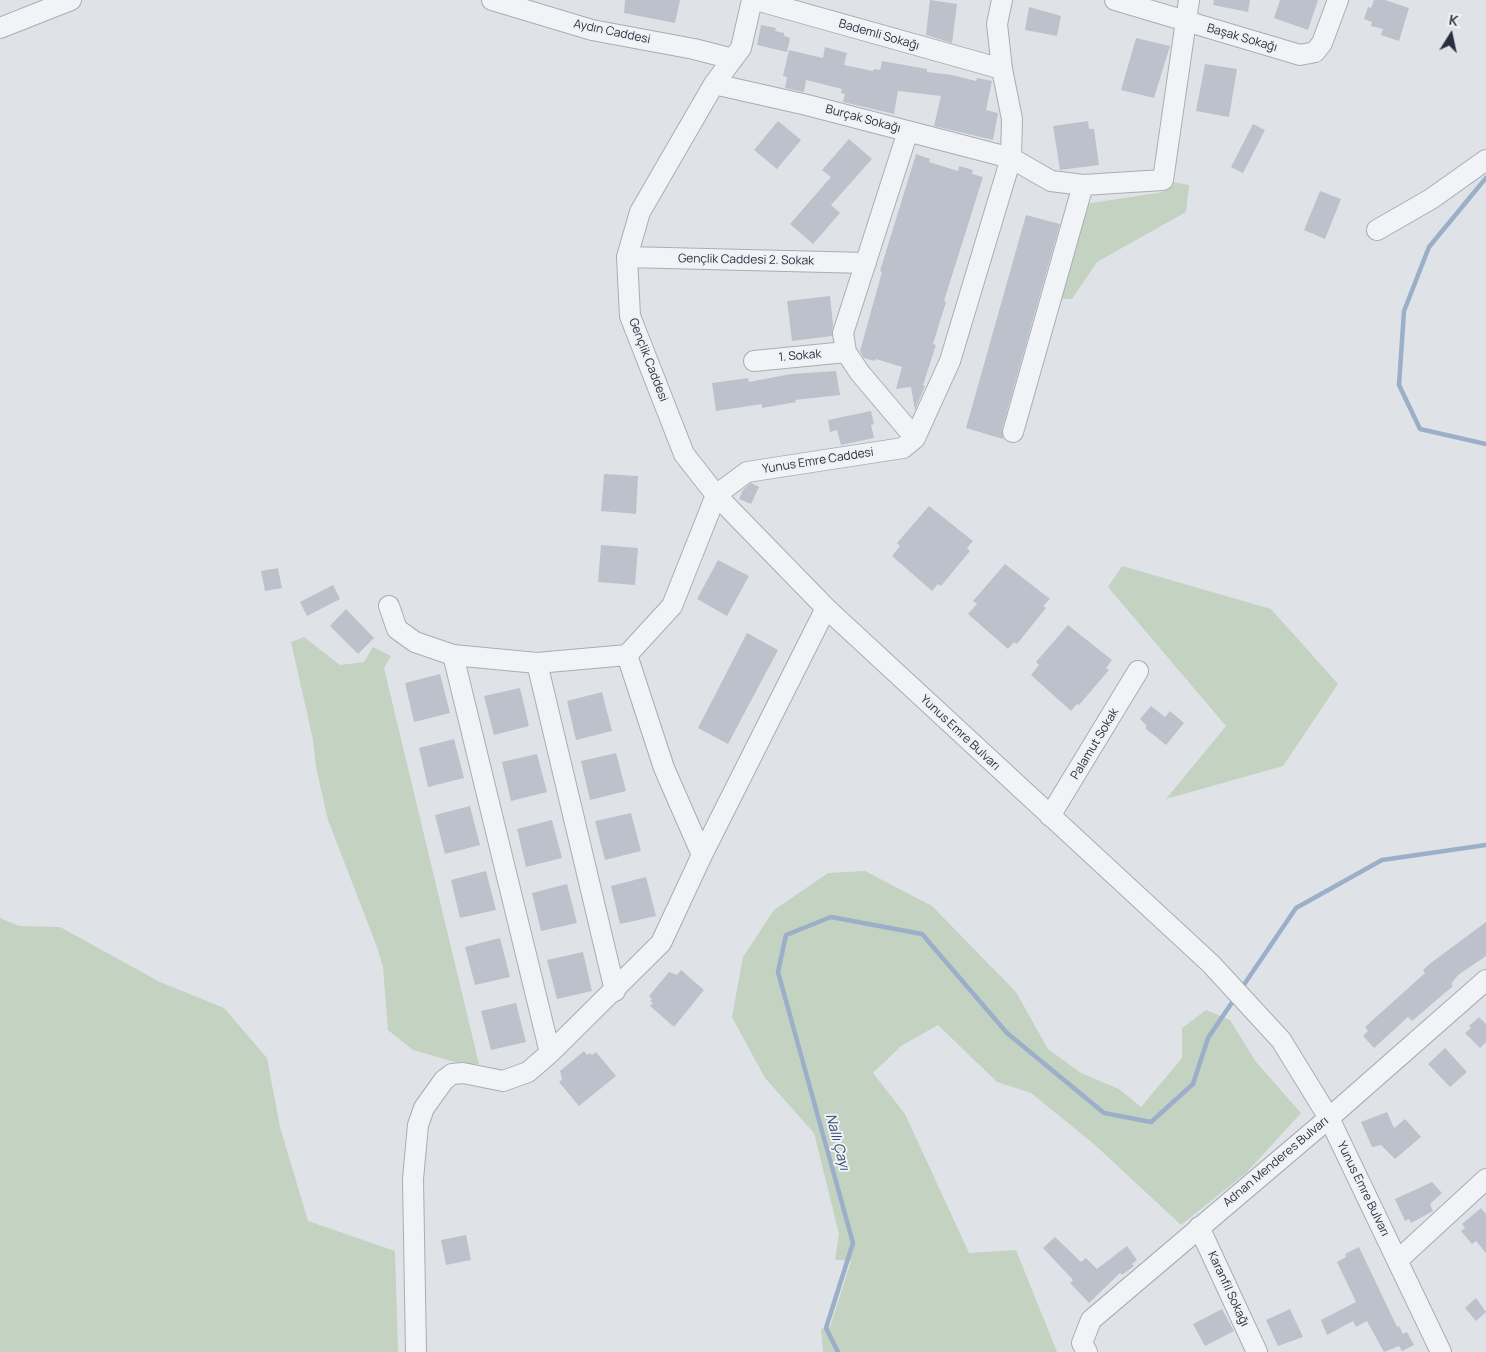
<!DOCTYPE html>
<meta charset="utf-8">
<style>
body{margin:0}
#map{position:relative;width:1486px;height:1352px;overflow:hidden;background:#dfe3e8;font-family:Manrope,sans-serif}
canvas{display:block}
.north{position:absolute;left:1426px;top:10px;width:50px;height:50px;-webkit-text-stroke:4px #eff1f6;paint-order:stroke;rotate:10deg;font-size:14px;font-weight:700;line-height:20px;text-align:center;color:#28303f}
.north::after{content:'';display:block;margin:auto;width:18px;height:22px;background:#28303f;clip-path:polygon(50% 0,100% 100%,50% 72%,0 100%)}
</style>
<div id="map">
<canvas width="1486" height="1352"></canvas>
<div class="north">K</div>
</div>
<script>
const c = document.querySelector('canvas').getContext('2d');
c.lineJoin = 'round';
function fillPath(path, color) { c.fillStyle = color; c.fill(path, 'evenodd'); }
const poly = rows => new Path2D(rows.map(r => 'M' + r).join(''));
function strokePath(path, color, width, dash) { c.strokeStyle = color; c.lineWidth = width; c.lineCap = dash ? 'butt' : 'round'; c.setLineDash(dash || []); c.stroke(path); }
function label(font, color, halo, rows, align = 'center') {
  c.font = font + ' Manrope,sans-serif'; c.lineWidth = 4; c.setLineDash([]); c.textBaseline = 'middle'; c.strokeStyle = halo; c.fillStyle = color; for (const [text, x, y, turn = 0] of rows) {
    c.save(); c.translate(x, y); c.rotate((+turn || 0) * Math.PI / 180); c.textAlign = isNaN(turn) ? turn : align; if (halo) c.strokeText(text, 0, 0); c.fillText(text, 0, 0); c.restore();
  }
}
fillPath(poly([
 [1173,182,1189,185,1186,212,1097,262,1072,299,1060,299,1085,204,1163,192],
 [1122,566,1271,609,1338,684,1283,766,1166,799,1226,726,1108,587],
 [304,637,340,665,364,662,373,647,391,656,384,668,479,1064,462,1064,413,1050,388,1030,383,967,377,947,328,820,316,767,313,740,291,642],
 [865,871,932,906,1016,992,1048,1049,1081,1073,1119,1089,1141,1107,1182,1058,1182,1028,1206,1010,1230,1020,1256,1062,1301,1113,1247,1172,1181,1225,1095,1145,1031,1093,997,1082,938,1025,901,1046,873,1073,905,1114,969,1253,1016,1250,1057,1352,823,1352,821,1329,830,1327,851,1261,835,1260,839,1234,814,1133,765,1078,732,1017,743,957,774,910,828,873],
 [0,918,19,926,60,927,160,982,224,1008,267,1058,280,1127,308,1221,395,1251,398,1352,0,1352]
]), '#c4d2c1');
strokePath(poly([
 [1486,178,1429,247,1404,311,1399,385,1420,429,1486,444],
 [1241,989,1296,908,1382,860,1486,845],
 [838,1352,826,1328,853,1243,778,972,786,935,831,917,922,934,1007,1033,1104,1113,1151,1122,1193,1084,1208,1038,1235,998]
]), '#9bafc8', 4.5);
fillPath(poly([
 [625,0,680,0,675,23,624,13],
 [930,0,957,4,952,43,926,35],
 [1214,0,1250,0,1248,12,1213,5],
 [1280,0,1318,0,1308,30,1274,18],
 [1374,0,1385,0,1409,8,1399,41,1381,35,1383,29,1371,26,1372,22,1364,19,1368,7,1371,8],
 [1029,7,1061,16,1057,36,1025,30],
 [761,25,776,28,775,31,784,33,784,36,790,38,787,52,757,45],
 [1136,38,1170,46,1154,98,1121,90],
 [825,47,847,53,844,65,873,71,874,69,880,70,882,61,927,69,927,72,952,75,976,81,977,78,992,81,986,110,998,113,993,140,934,126,941,96,898,91,894,114,843,102,845,94,841,93,842,89,806,80,804,92,785,88,787,77,783,76,789,50,823,58],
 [1205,64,1237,69,1229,117,1196,111],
 [778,121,801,140,777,169,754,150],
 [1088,121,1089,129,1094,129,1099,165,1060,170,1053,126],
 [1253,124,1265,130,1243,173,1231,167],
 [849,139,872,159,831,205,840,213,813,244,790,224,831,177,822,170],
 [916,154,930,159,929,162,958,171,959,166,973,170,972,174,983,177,944,301,946,302,933,344,936,345,923,385,925,386,915,410,911,387,896,389,902,367,876,359,875,361,864,358,860,351,882,272,880,271],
 [1320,191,1341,199,1325,239,1304,230],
 [1026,215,1060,224,1002,429,1003,439,966,428],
 [830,296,833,324,832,336,792,341,787,301],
 [836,371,840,395,795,400,796,402,762,408,762,404,716,411,712,383,748,378,749,382,791,374],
 [871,411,874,424,871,425,874,438,841,445,837,430,830,432,828,420],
 [604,474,638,476,636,514,601,511],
 [751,483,759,487,751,504,739,499,743,490],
 [929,506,973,541,967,548,970,551,941,586,938,584,932,591,892,556,900,546,897,543],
 [601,545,638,548,635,585,598,582],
 [718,560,749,576,727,616,697,599],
 [1005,564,1050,599,1043,606,1046,608,1017,644,1014,642,1008,649,968,614,977,604,973,601],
 [278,568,282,588,265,591,261,571],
 [333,585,340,599,307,616,300,602],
 [346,609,374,638,358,654,330,626],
 [1068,625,1112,660,1106,668,1109,670,1079,705,1077,704,1071,711,1031,675,1039,665,1036,662],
 [747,633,778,650,728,744,698,728],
 [440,674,450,713,414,722,405,683],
 [520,688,529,726,494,735,484,696],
 [602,692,612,731,576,740,567,701],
 [1151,706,1165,717,1170,711,1184,723,1166,745,1145,728,1147,726,1140,719],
 [454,739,464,778,428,787,419,748],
 [616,753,626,791,590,800,581,761],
 [537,754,547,792,511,801,502,762],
 [470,806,480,845,445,854,435,815],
 [631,813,641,851,605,860,595,821],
 [552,820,562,858,526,867,517,829],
 [486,871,496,910,460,918,451,880],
 [646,877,656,916,620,924,611,886],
 [567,884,577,923,541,931,532,893],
 [1486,922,1486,956,1458,975,1451,984,1453,986,1412,1021,1408,1017,1374,1048,1363,1036,1368,1031,1365,1027,1425,973,1423,970,1432,962],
 [500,938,510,977,475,985,465,947],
 [583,952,592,991,557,999,547,960],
 [681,970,704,990,674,1027,650,1006,653,1003,650,1001,652,999,649,996,669,972,677,975],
 [516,1003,526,1042,491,1050,481,1011],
 [1479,1017,1486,1024,1486,1042,1480,1048,1465,1033,1471,1028,1469,1026],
 [1445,1048,1467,1072,1450,1087,1428,1064],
 [584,1051,587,1055,590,1053,592,1055,596,1052,616,1076,579,1106,559,1082,562,1079,560,1071],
 [1387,1112,1394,1128,1405,1119,1421,1137,1395,1159,1381,1145,1372,1147,1361,1122],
 [1432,1182,1442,1193,1430,1204,1433,1211,1411,1223,1409,1219,1405,1221,1395,1199],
 [1481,1208,1486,1214,1486,1253,1476,1241,1472,1244,1461,1231,1465,1228,1462,1224],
 [466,1235,471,1260,446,1265,441,1240],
 [1055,1237,1081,1262,1086,1258,1097,1269,1127,1246,1137,1260,1132,1264,1134,1266,1122,1275,1120,1273,1089,1303,1070,1283,1073,1280,1043,1248],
 [1359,1247,1397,1327,1399,1326,1403,1334,1407,1332,1414,1345,1402,1351,1399,1346,1384,1352,1367,1321,1356,1327,1353,1321,1327,1335,1321,1320,1356,1302,1337,1262,1346,1257,1345,1254],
 [1476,1298,1486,1312,1476,1321,1465,1308],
 [1222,1309,1234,1331,1205,1346,1193,1324],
 [1290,1309,1303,1337,1278,1346,1266,1320]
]), '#bdc1cb');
const minor = poly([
 [492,0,592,30,694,49,733,59],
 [752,0,741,48,714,84,640,212,627,257,630,316,684,454,716,495,826,608,1211,964,1281,1040,1329,1118,1441,1352],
 [756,0,1002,69],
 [1115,0,1300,55,1315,52,1322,43,1338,0],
 [0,28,71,0],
 [714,84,807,105,1011,158,1051,181,1083,185,1163,180,1189,0],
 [908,131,843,333,846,352,860,373,915,438],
 [1377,230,1431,199,1486,160],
 [627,257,866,263],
 [754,361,846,352],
 [1013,432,1083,185],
 [389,606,397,629,415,642,453,655,537,663,627,655,672,606,716,495,747,472,903,448,915,438,950,361,1011,158,1012,119,1002,69,997,24,1002,0],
 [453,655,550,1053,661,943,702,855,826,608],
 [627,655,664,768,702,855],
 [537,663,615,991],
 [1050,816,1138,671],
 [1199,1227,1257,1352],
 [1398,1260,1486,1179],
 [416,1352,413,1179,418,1125,424,1108,444,1080,452,1074,463,1073,503,1081,528,1072,550,1053],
 [1087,1352,1082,1343,1091,1320,1329,1118,1486,980]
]);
strokePath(minor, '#a8adb5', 22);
strokePath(minor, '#f2f3f7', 20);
label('12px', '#28303f', '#eff1f6', [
 ["Aydın Caddesi",612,32,12],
 ["Bademli Sokağı",879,35,16],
 ["Başak Sokağı",1242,38,16],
 ["Burçak Sokağı",863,119,15],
 ["Gençlik Caddesi 2. Sokak",746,260,1],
 ["1. Sokak",800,356,-5],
 ["Gençlik Caddesi",648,360,69],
 ["Yunus Emre Caddesi",818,461,-9],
 ["Yunus Emre Bulvarı",960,733,43],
 ["Palamut Sokak",1095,744,-59],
 ["Adnan Menderes Bulvarı",1276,1162,-40],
 ["Yunus Emre Bulvarı",1363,1189,64],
 ["Karanfil Sokağı",1228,1289,65]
]);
label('italic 14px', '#334d72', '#eff1f6', [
 ["Nallı Çayı",837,1142,75]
]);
</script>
